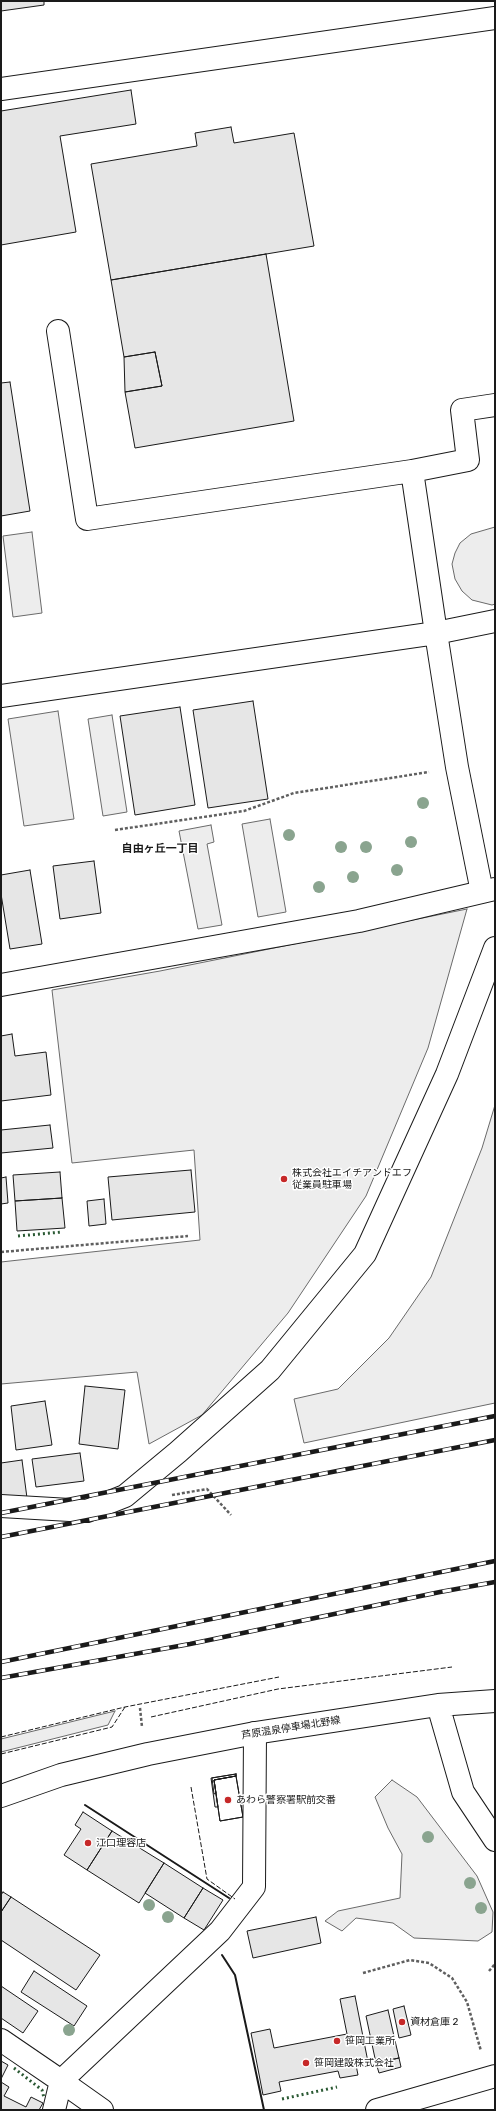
<!DOCTYPE html>
<meta charset="utf-8">
<style>
body{margin:0}
#map{position:relative;width:496px;height:2111px;overflow:hidden;background:#fff;font-family:Rubik,sans-serif}
canvas{display:block}
.frame{position:absolute;inset:0;border:2px solid #1a1a1a;pointer-events:none}
</style>
<div id="map">
<canvas width="496" height="2111"></canvas>
<div class="frame"></div>
</div>
<script>
const c = document.querySelector('canvas').getContext('2d');
c.lineJoin = 'round';
function fillPath(path, color) { c.fillStyle = color; c.fill(path, 'evenodd'); }
const poly = rows => new Path2D(rows.map(r => 'M' + r).join(''));
function strokePath(path, color, width, dash) { c.strokeStyle = color; c.lineWidth = width; c.lineCap = dash ? 'butt' : 'round'; c.setLineDash(dash || []); c.stroke(path); }
function label(font, color, halo, rows, align = 'center') {
  c.font = font + ' Rubik,"Noto Sans JP",sans-serif'; c.lineWidth = 3; c.setLineDash([]); c.textBaseline = 'middle'; c.strokeStyle = halo; c.fillStyle = color; for (const [text, x, y, turn = 0] of rows) {
    c.save(); c.translate(x, y); c.rotate((+turn || 0) * Math.PI / 180); c.textAlign = isNaN(turn) ? turn : align; if (halo) c.strokeText(text, 0, 0); c.fillText(text, 0, 0); c.restore();
  }
}
const built = poly([
 [495,527,495,604,492,605,472,600,462,591,455,579,452,564,455,553,460,543,471,534,495,527],
 [32,532,42,613,13,617,3,536,32,532],
 [58,711,74,819,24,826,8,719,58,711],
 [112,715,127,812,103,816,88,719,112,715],
 [270,819,286,912,258,917,242,824,270,819],
 [211,825,214,842,207,844,222,925,198,929,179,831,211,825],
 [467,909,428,1048,366,1196,288,1313,202,1415,149,1444,137,1372,1,1384,1,1262,200,1240,194,1150,72,1163,52,990,160,971,467,909],
 [495,1105,495,1403,304,1443,294,1399,338,1389,389,1338,431,1277,482,1148,495,1105],
 [115,1711,108,1725,1,1752,1,1739,115,1711],
 [392,1780,417,1797,477,1876,493,1912,492,1932,478,1941,414,1938,393,1923,356,1918,342,1931,325,1921,338,1911,400,1898,402,1854,388,1828,375,1797,392,1780]
]);
fillPath(built, '#ededed');
strokePath(built, '#6a6a6a', 1);
const building = poly([
 [1,1,44,1,44,5,1,11,1,1],
 [131,90,136,124,60,136,76,232,1,245,1,111,131,90],
 [231,127,234,143,294,133,314,246,111,280,91,164,197,146,195,133,231,127],
 [266,254,294,421,135,448,125,392,162,386,155,352,124,357,111,280,266,254],
 [155,352,162,386,125,392,124,357,155,352],
 [10,382,30,511,1,516,1,383,10,382],
 [253,701,268,799,208,808,193,710,253,701],
 [180,707,195,805,135,815,120,716,180,707],
 [94,861,101,913,60,919,53,866,94,861],
 [30,870,42,944,10,949,1,894,1,875,30,870],
 [12,1034,15,1056,46,1052,51,1095,1,1101,1,1036,12,1034],
 [50,1125,53,1148,1,1153,1,1130,50,1125],
 [191,1170,195,1212,112,1220,108,1177,191,1170],
 [60,1172,62,1198,15,1201,13,1175,60,1172],
 [6,1177,8,1203,1,1204,1,1178,6,1177],
 [62,1198,65,1228,17,1231,15,1201,62,1198],
 [104,1199,106,1224,89,1226,87,1201,104,1199],
 [85,1386,125,1390,118,1449,79,1444,85,1386],
 [45,1401,52,1445,16,1450,11,1406,45,1401],
 [80,1453,84,1481,36,1487,32,1459,80,1453],
 [22,1460,27,1498,1,1501,1,1463,22,1460],
 [236,1774,236,1776,214,1780,218,1807,215,1807,211,1778,236,1774],
 [236,1774,236,1776,214,1780,216,1793,214,1794,212,1778,236,1774],
 [236,1776,243,1817,220,1821,214,1780,236,1776],
 [236,1776,243,1817,220,1821,214,1780,236,1776],
 [83,1812,112,1831,87,1870,64,1855,81,1829,75,1825,83,1812],
 [112,1831,164,1863,139,1903,87,1870,112,1831],
 [164,1863,203,1888,184,1918,145,1893,164,1863],
 [203,1888,223,1900,204,1930,184,1918,203,1888],
 [3,1892,11,1897,1,1912,1,1895,3,1892],
 [11,1897,100,1955,76,1990,1,1940,1,1912,11,1897],
 [316,1917,321,1943,253,1958,247,1931,316,1917],
 [34,1971,87,2006,74,2026,21,1992,34,1971],
 [1,1986,38,2011,23,2033,1,2018,1,1986],
 [355,1996,368,2062,356,2065,358,2075,340,2078,338,2071,279,2082,281,2091,263,2095,251,2033,270,2029,274,2048,347,2034,340,1999,355,1996],
 [404,2006,411,2035,399,2038,393,2009,404,2006],
 [388,2010,399,2058,376,2063,366,2016,388,2010],
 [399,2058,401,2067,379,2073,376,2063,399,2058],
 [1,2061,8,2065,1,2079,1,2061],
 [1,2082,9,2087,4,2096,26,2107,31,2097,43,2103,39,2110,1,2110,1,2082]
]);
fillPath(building, '#e6e6e6');
strokePath(building, '#1a1a1a', 1);
const minor = poly([
 [1,89,495,18],
 [412,471,468,460,462,410,495,405],
 [1,696,436,633,412,471,87,519,58,331],
 [482,892,457,767,436,633,495,621],
 [1,985,359,921,495,889],
 [1,1506,87,1511,125,1496,178,1452,270,1370,365,1254,447,1074,495,948],
 [1,2040,61,2081,54,2110],
 [102,2110,61,2081,220,1931,254,1887,255,1733],
 [377,2110,495,2076]
]);
const major = poly([
 [438,1705,463,1792,495,1840],
 [1,1796,61,1775,148,1754,255,1733,438,1705,495,1701]
]);
strokePath(minor, '#1a1a1a', 24);
strokePath(major, '#1a1a1a', 24);
strokePath(poly([
 [115,830,244,811,294,793,429,772],
 [1,1252,188,1236],
 [172,1495,207,1489,231,1515],
 [140,1708,142,1727],
 [489,1971,495,1964],
 [363,1973,410,1960,429,1963,452,1978,467,2002,481,2051]
]), '#5f5f5f', 2.5, [3, 2]);
strokePath(minor, '#fff', 22);
strokePath(major, '#fff', 22);
const rail = poly([
 [1,1513,495,1416],
 [1,1537,495,1440],
 [1,1662,495,1561],
 [1,1678,190,1644,440,1592,495,1582]
]);
strokePath(rail, '#1a1a1a', 4.5);
strokePath(rail, '#fff', 3, [9]);
strokePath(poly([
 [18,1236,62,1232],
 [14,2068,42,2090,44,2098],
 [282,2099,337,2087]
]), '#2b5a34', 3, [2, 3]);
strokePath(poly([
 [151,1717,278,1689,452,1667],
 [1,1737,125,1707,279,1677],
 [1,1754,112,1727,125,1707],
 [191,1787,207,1879,235,1899]
]), '#1a1a1a', 1, [5, 2]);
strokePath(poly([
 [85,1805,229,1898],
 [222,1955,235,1975,264,2110]
]), '#1a1a1a', 2);
c.fillStyle = '#8aa48f';
for (const [x, y] of [
 [423,803],
 [289,835],
 [411,842],
 [341,847],
 [366,847],
 [397,870],
 [353,877],
 [319,887],
 [428,1837],
 [470,1883],
 [149,1905],
 [481,1908],
 [168,1917],
 [69,2030]
]) { c.beginPath(); c.arc(x, y, 6, 0, 2 * Math.PI); c.fill(); }
for (const [x, y, r, color] of [
 [284,1179,4,"#c62828"],
 [228,1800,4,"#c62828"],
 [88,1843,4,"#c62828"],
 [402,2022,4,"#c62828"],
 [337,2041,4,"#c62828"],
 [306,2063,4,"#c62828"]
]) { const dot = new Path2D(); dot.arc(x, y, r, 0, 2 * Math.PI); c.fillStyle = color; c.fill(dot); strokePath(dot, '#fff', 1.5); }
label('10px', '#1a1a1a', '#fff', [
 ["株式会社エイチアンドエフ",292,1173],
 ["従業員駐車場",292,1185],
 ["あわら警察署駅前交番",236,1800],
 ["江口理容店",96,1843],
 ["資材倉庫 2",410,2022],
 ["笹岡工業所",345,2041],
 ["笹岡建設株式会社",314,2063]
], 'left');
label('10px', '#1a1a1a', '#fff', [
 ["芦原温泉停車場北野線",291,1728,-9]
]);
label('bold 11px', '#1a1a1a', '#fff', [
 ["自由ヶ丘一丁目",160,849]
]);
</script>
